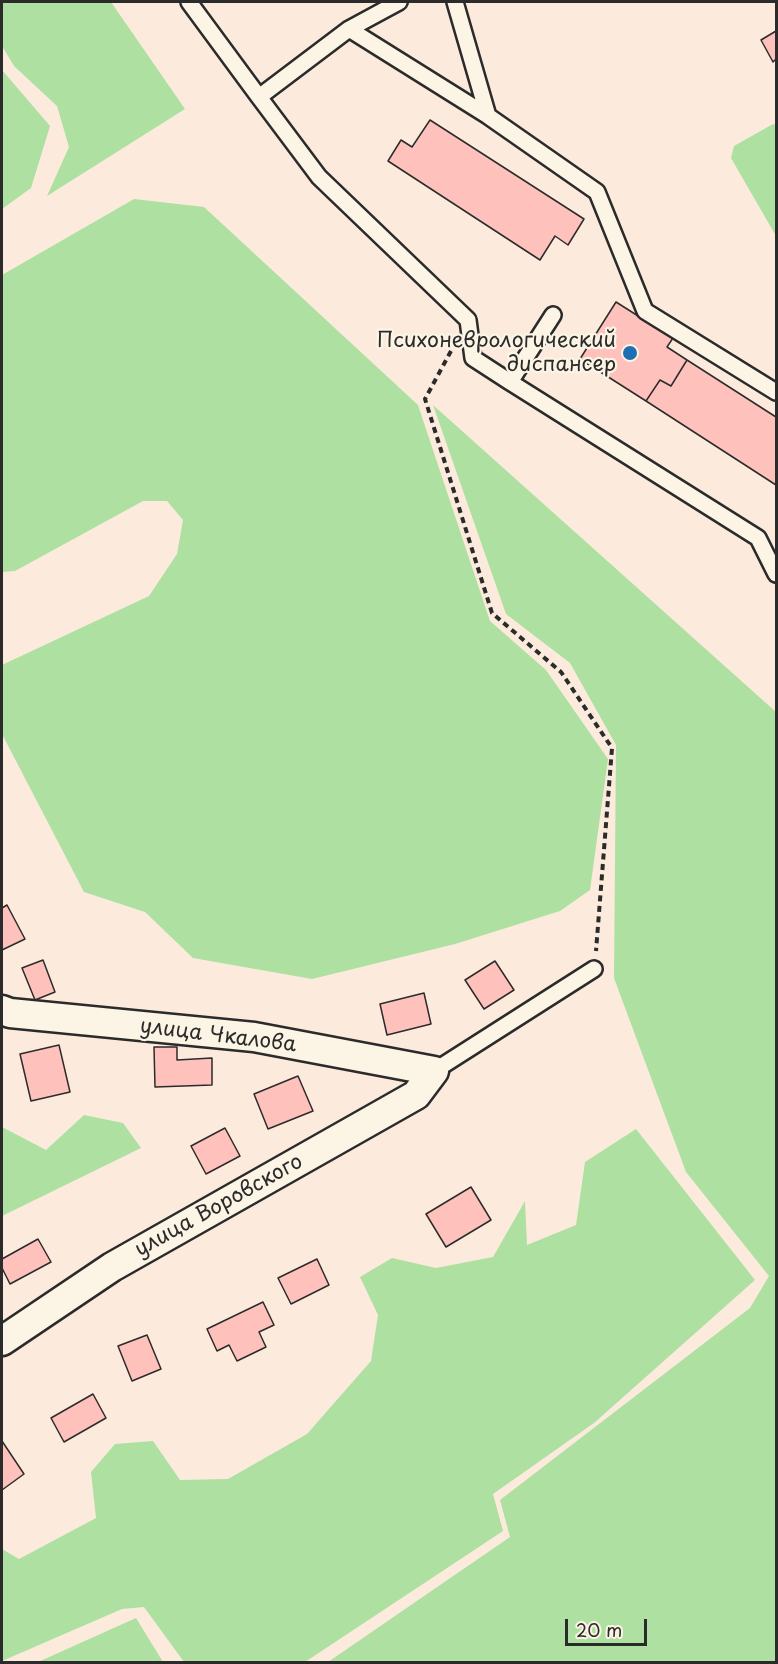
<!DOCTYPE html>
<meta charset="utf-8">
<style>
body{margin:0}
#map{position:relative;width:778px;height:1664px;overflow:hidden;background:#fcebdd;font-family:"Playpen Sans",sans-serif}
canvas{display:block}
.frame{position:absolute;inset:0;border:3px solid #2b2b2b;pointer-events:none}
.scale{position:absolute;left:565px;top:1619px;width:82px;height:27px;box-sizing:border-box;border:3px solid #2b2b2b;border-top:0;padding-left:8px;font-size:18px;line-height:21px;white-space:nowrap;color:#2b2b2b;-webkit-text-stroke:4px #fcf5e5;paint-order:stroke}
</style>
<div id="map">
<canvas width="778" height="1664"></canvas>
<div class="frame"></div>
<div class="scale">20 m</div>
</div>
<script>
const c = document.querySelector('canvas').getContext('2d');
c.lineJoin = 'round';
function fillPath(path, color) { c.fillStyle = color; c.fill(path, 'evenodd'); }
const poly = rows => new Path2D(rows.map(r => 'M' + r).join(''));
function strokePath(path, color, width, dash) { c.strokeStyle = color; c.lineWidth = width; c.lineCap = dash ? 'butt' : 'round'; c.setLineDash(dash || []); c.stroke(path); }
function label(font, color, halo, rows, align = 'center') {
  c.font = font + ' "Playpen Sans",sans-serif'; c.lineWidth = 4.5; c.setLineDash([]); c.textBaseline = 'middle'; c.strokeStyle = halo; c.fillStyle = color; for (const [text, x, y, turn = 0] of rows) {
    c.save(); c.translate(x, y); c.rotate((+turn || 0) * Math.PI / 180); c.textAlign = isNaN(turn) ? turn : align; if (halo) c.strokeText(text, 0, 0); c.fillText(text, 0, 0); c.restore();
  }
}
fillPath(poly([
 [2,2,111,2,185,109,47,196,69,147,57,106,14,66,2,46],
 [2,70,50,126,31,188,2,209],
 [773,124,776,125,776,236,731,158,734,146],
 [134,199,204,207,418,405,490,621,546,670,608,759,590,890,560,911,455,944,312,979,193,958,145,912,84,892,2,734,2,665,149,596,177,554,183,520,167,501,143,501,15,571,2,572,2,275],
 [433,405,776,712,776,1662,328,1662,510,1537,500,1500,750,1308,769,1276,686,1172,614,978,616,745,570,663,506,614],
 [84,1115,123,1123,141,1148,2,1216,2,1127,46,1150],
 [636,1129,755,1280,594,1423,493,1494,503,1531,305,1662,184,1662,144,1607,122,1609,2,1661,2,1549,19,1559,96,1518,91,1472,115,1444,153,1441,180,1480,228,1479,307,1434,371,1361,378,1315,360,1277,392,1258,436,1268,493,1257,525,1201,527,1245,576,1225,585,1162],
 [136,1618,163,1662,38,1662]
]), '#ade0a1');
const building = poly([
 [776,31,776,59,773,62,761,40,776,31],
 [430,120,584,219,568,245,555,236,540,260,388,161,401,140,412,147,430,120],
 [616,302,673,338,667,347,687,360,671,386,660,380,646,401,580,359,616,302],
 [687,360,776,417,776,485,646,401,660,380,671,386,687,360],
 [7,905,25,939,2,950,2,908,7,905],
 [43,960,55,992,35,1000,22,968,43,960],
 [495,961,514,990,484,1009,465,980,495,961],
 [424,993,431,1024,387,1035,380,1004,424,993],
 [59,1045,70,1092,31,1101,20,1054,59,1045],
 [154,1047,177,1047,177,1060,212,1058,212,1085,155,1087,154,1047],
 [298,1076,313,1111,268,1129,254,1094,298,1076],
 [225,1128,240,1156,206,1174,191,1146,225,1128],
 [471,1187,491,1220,446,1247,426,1214,471,1187],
 [38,1239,51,1262,10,1284,2,1268,2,1259,38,1239],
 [317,1259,329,1285,291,1304,278,1278,317,1259],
 [263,1302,274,1325,259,1332,266,1347,237,1361,229,1345,217,1351,207,1329,263,1302],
 [147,1335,161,1369,132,1381,118,1346,147,1335],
 [93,1394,106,1418,64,1442,51,1418,93,1394],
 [2,1441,24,1474,2,1490,2,1441]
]);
fillPath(building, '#fec1bc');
strokePath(building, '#2b2b2b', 1.5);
const service = poly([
 [189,2,259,97],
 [399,2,349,29,259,97,319,177,468,320,473,358,510,382],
 [455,2,488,116,597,192,645,311,776,392],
 [349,29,488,116],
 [553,315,510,382,758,538,776,574],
 [434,1071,594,969]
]);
const minor = poly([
 [2,1010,10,1013,254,1037,434,1071,416,1095,112,1267,2,1341]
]);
strokePath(service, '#2b2b2b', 20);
strokePath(minor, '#2b2b2b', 33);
strokePath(poly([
 [451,351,425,399,492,613,561,672,612,748,596,951]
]), '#2b2b2b', 4, [6, 4.5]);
strokePath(service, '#fcf5e5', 15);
strokePath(minor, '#fcf5e5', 28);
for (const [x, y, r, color] of [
 [630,353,8,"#1f6fb2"]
]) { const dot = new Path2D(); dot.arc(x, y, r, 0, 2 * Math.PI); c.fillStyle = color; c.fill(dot); strokePath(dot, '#fcf5e5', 2); }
label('21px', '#2b2b2b', '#fcf5e5', [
 ["Психоневрологический",616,341],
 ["диспансер",616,365]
], 'right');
label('21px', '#2b2b2b', '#fcf5e5', [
 ["улица Чкалова",218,1036,7],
 ["улица Воровского",219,1206,-29]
]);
</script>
